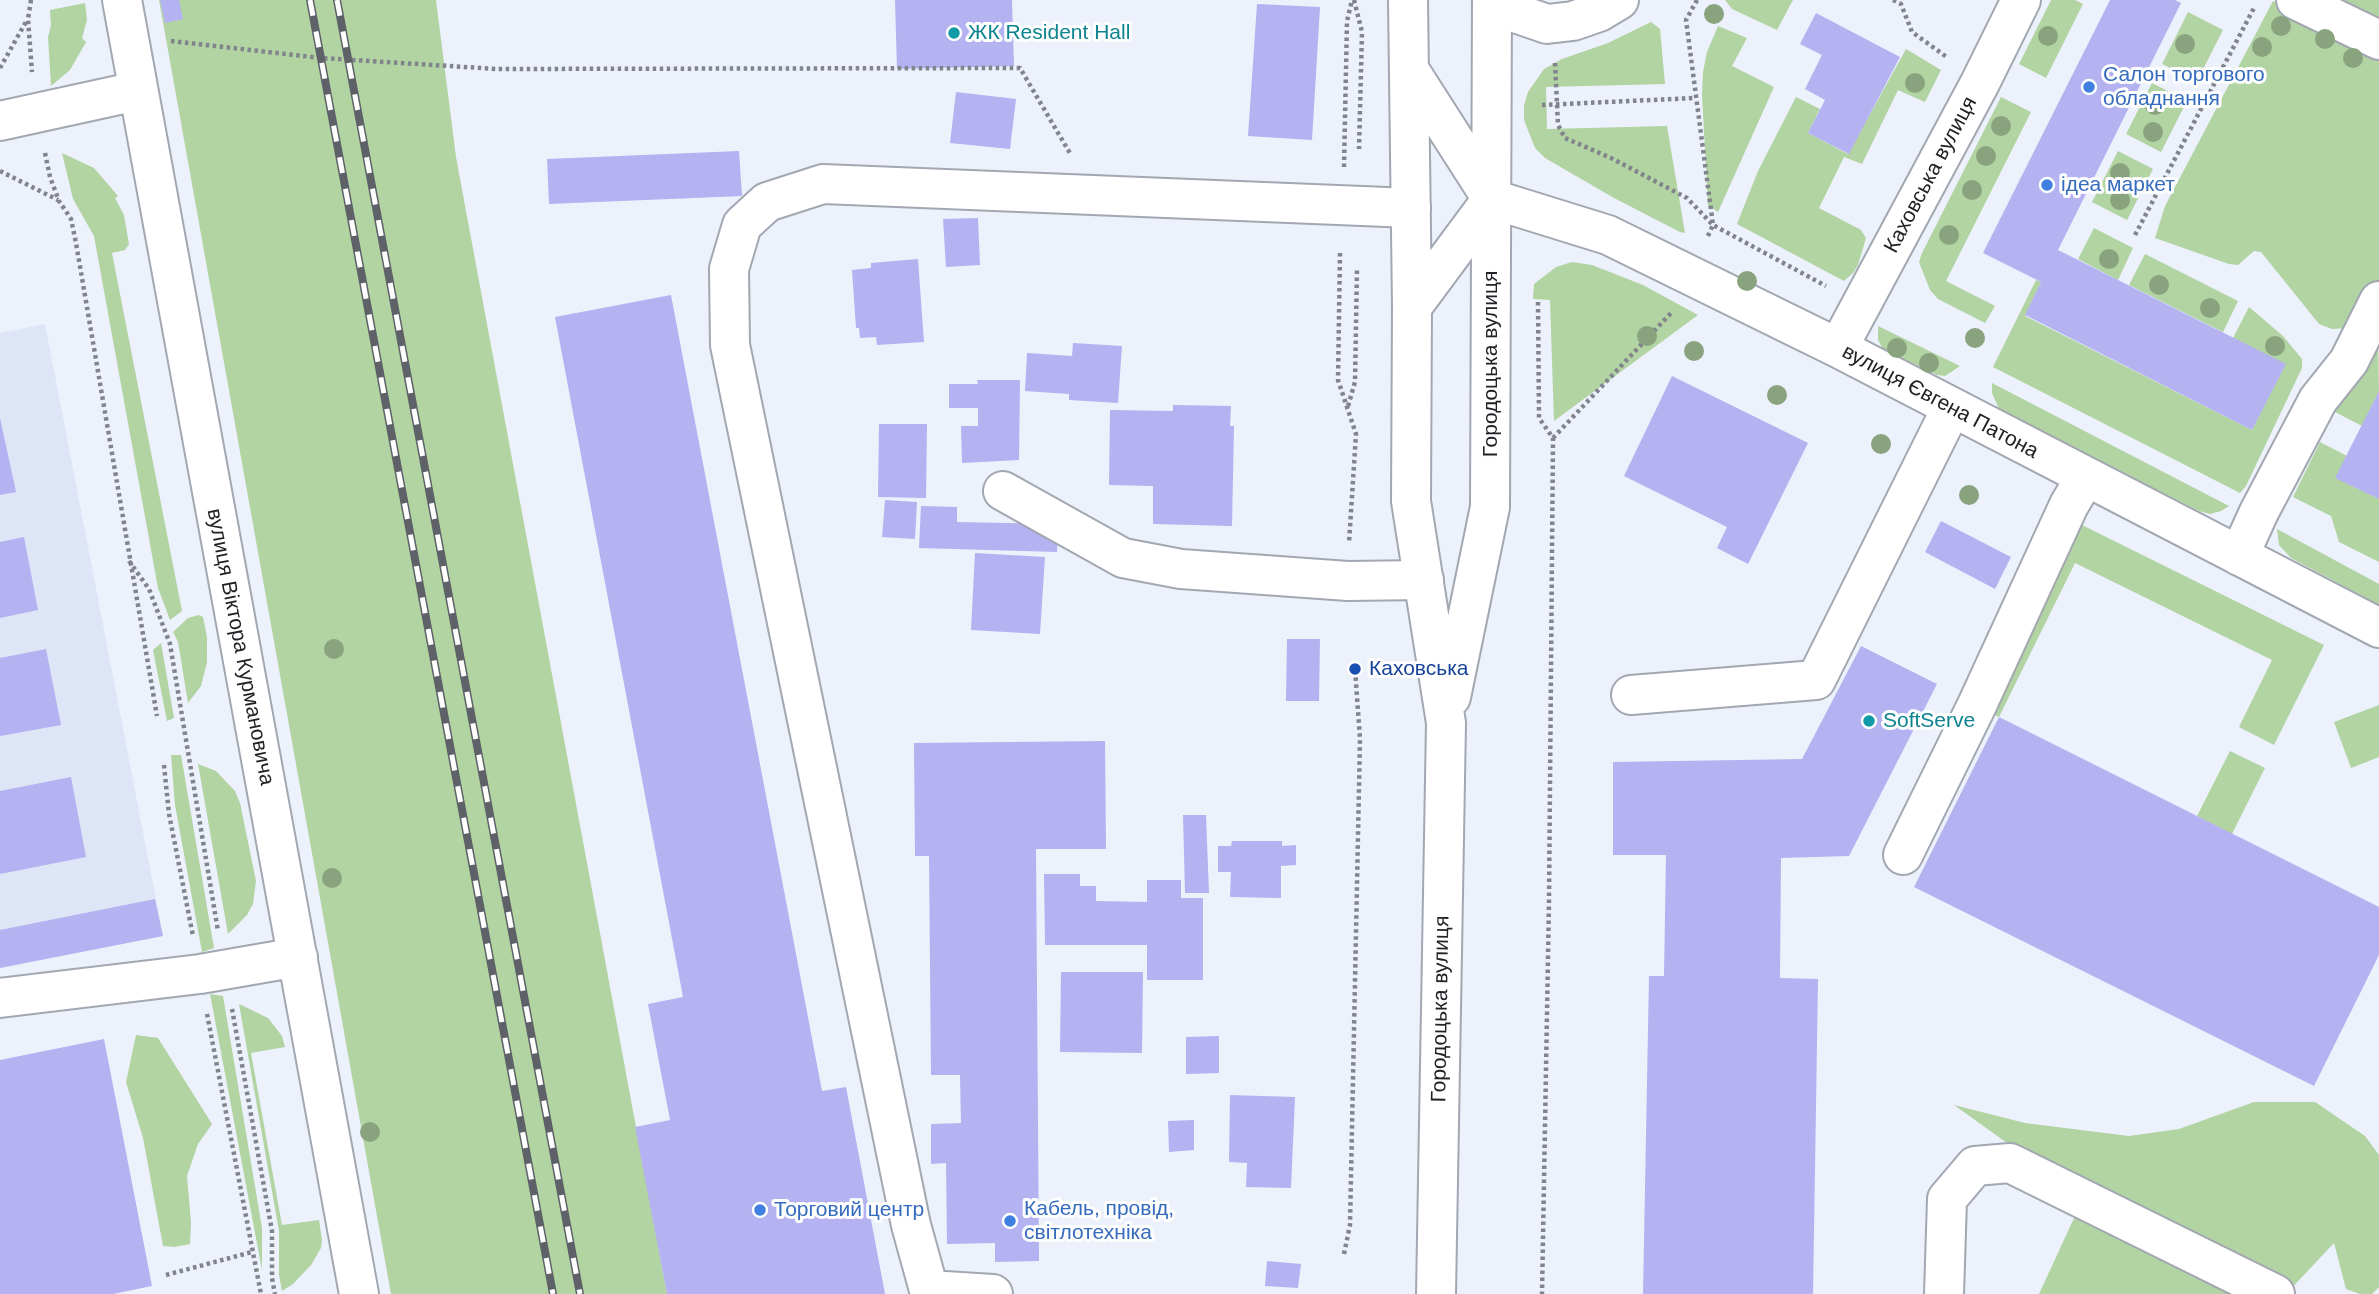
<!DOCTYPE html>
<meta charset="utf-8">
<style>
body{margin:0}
canvas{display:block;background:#ecf1fc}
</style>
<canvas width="2379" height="1294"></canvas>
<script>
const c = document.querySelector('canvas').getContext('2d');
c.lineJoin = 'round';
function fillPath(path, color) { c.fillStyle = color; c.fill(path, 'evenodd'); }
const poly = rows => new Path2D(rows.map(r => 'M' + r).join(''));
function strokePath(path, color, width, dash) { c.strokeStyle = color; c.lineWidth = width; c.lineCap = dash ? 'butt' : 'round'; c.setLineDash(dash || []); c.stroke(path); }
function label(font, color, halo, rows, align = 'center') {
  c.font = font + ' Helvetica,sans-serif'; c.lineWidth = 6; c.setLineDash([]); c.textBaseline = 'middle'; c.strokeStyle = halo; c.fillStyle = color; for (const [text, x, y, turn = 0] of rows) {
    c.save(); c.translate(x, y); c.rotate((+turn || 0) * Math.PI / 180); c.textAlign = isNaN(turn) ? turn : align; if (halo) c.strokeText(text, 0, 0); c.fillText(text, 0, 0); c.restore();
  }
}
fillPath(poly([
 [45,324,163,936,0,968,0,333]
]), '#dde5f7');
fillPath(poly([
 [159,0,436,0,456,157,667,1294,391,1294],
 [1725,0,1793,0,1777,30,1732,9],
 [2051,0,2075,0,2083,4,2046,78,2019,64],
 [2319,0,2379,0,2379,25],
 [2273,1,2379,54,2379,284,2352,328,2332,329,2319,324,2261,252,2254,251,2238,265,2229,264,2155,238,2165,206],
 [85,3,87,20,82,38,86,42,70,70,51,86,48,37,51,25,50,10],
 [2188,12,2223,30,2197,81,2162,64],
 [1651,22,1660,29,1665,84,1546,87,1547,129,1667,126,1685,233,1680,232,1614,198,1545,158,1535,148,1524,120,1524,105,1528,92,1544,69,1562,59,1608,43],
 [1718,26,1747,38,1732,66,1774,87,1718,212,1708,205,1702,95,1703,72,1707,52],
 [1906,49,1941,70,1925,102,1898,90,1862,164,1844,157,1819,208,1861,230,1866,238,1858,265,1853,273,1844,281,1737,224,1758,171,1796,97,1820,109,1808,133,1848,154],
 [2152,83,2187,101,2161,152,2126,134],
 [2001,97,2031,112,1946,281,1995,306,1985,323,1938,299,1930,290,1919,262,1922,253],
 [2118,151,2153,169,2127,220,2092,202],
 [62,153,94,168,118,196,115,198,124,215,129,244,125,250,112,253,182,611,170,620,158,588,94,236,73,199],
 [2094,228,2133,248,2118,280,2078,259],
 [2145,254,2238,301,2223,332,2129,285],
 [1572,262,1592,265,1643,285,1698,315,1554,421,1550,300,1533,299,1534,284,1556,267],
 [2036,280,2041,282,2025,316,2252,430,2285,365,2233,338,2249,307,2283,336,2302,359,2302,368,2246,486,2240,493,1993,367],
 [1878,326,1960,366,1945,376,1937,375,1883,349,1878,340],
 [2378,326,2379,391,2362,426,2335,412],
 [1992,383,2229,506,2221,511,2210,514,2199,511,2000,411,1992,393],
 [2320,442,2347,456,2336,478,2379,499,2379,562,2339,542,2331,516,2293,497],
 [2080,524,2324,645,2274,745,2239,727,2272,660,2075,563,1999,717,1987,712],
 [2277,529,2379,584,2379,605,2291,558,2279,545],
 [199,615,203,617,207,637,207,662,201,686,188,703,178,642,173,632,188,618],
 [161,643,174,718,167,721,153,650],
 [2379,705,2379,757,2351,768,2334,722],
 [2230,751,2265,768,2232,834,2197,816],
 [171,755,181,755,214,948,202,952,175,805],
 [198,764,216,771,235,791,240,803,256,881,253,904,247,915,228,934],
 [210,994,223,996,262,1228,262,1270],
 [239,1004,268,1018,282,1036,285,1047,251,1053,282,1225,319,1220,322,1240,321,1248,311,1265,293,1284,282,1291,279,1275,279,1231],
 [136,1035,158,1038,212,1124,198,1144,187,1176,191,1223,190,1244,174,1247,163,1246,143,1138,126,1082],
 [2254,1102,2315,1102,2365,1136,2379,1155,2379,1287,2372,1294,2360,1294,2346,1289,2334,1243,2286,1294,2039,1294,2075,1216,2017,1150,1954,1105,2025,1123,2129,1136,2179,1129]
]), '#b2d3a2');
fillPath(poly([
 [160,0,179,0,183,19,165,23],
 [895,0,1012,0,1014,66,897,69],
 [2110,0,2175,0,2181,3,2058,250,2286,364,2252,430,2025,315,2041,282,1983,253],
 [1257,4,1320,7,1312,140,1248,136],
 [1816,13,1900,57,1849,154,1808,133,1825,100,1805,89,1822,55,1800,44],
 [956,92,1016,99,1010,149,950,143],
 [739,151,742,196,549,204,547,159],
 [978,218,980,265,946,267,943,219],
 [918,259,924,342,877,345,876,337,860,338,859,328,856,328,852,270,871,268,871,263],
 [671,295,822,1091,846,1087,885,1294,667,1294,635,1127,670,1120,648,1004,683,997,555,317],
 [1073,343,1122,346,1118,403,1069,400,1069,394,1025,391,1027,353,1072,356],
 [1672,376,1808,443,1748,564,1717,548,1727,527,1624,476],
 [977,380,1020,380,1019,460,962,463,961,426,978,426,978,408,949,408,949,384,978,384],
 [2379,391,2379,499,2335,478],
 [1173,405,1231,406,1230,426,1234,426,1232,526,1153,524,1153,486,1109,485,1110,410,1173,411],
 [0,418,16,492,0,495],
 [879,424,927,424,926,498,878,497],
 [885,500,917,502,915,539,882,537],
 [921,506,957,507,957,522,1058,524,1057,552,919,548],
 [1941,521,2011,557,1995,589,1925,552],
 [24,537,38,610,0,618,0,542],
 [975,553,1045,557,1040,634,971,630],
 [1287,639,1320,639,1319,701,1286,701],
 [1861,646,1937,684,1849,856,1781,858,1780,978,1818,979,1813,1294,1643,1294,1649,976,1664,976,1666,855,1613,855,1613,762,1802,759],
 [46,649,61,725,0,736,0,658],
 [1999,717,2379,907,2379,955,2314,1086,1914,887],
 [1105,741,1106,849,1036,849,1039,1261,995,1262,995,1243,947,1244,946,1163,931,1164,931,1124,961,1123,960,1075,931,1075,929,856,915,856,914,743],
 [71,777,86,857,0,874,0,791],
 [1183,815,1206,815,1209,893,1185,893],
 [1232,841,1282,841,1282,846,1296,845,1296,865,1281,866,1281,898,1230,897,1231,872,1218,872,1218,846,1231,846],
 [1044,874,1080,874,1080,886,1096,886,1096,901,1147,902,1147,880,1181,880,1181,898,1203,898,1203,980,1147,980,1147,945,1045,945],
 [155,899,163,936,0,968,0,930],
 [1061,972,1143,972,1142,1053,1060,1052],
 [1219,1036,1219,1073,1186,1074,1186,1037],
 [104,1039,152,1286,113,1294,0,1294,0,1060],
 [1230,1095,1295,1097,1291,1188,1246,1187,1247,1163,1229,1162],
 [1194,1120,1194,1150,1169,1152,1168,1121],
 [1267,1261,1301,1264,1298,1288,1265,1286]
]), '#b4b2f0');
const minor = poly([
 [122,0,359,1294],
 [1502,0,1518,14,1547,24,1573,21,1599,12,1619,0],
 [2296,0,2379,40],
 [0,121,137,91],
 [1492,199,1608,235,1838,348,2379,628],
 [1838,348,1980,83,2021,0],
 [1003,491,1123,558,1181,569,1348,581,1424,580],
 [2239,556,2259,512,2318,400,2349,361,2379,301],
 [1631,695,1816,680,1952,407],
 [1903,855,1977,705,2069,505,2085,478],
 [0,998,200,974,298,957],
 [993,1294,929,1290,911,1225,730,345,729,269,742,225,767,202,823,184,1411,208],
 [1944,1294,1947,1199,1975,1166,2010,1163,2275,1294]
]);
const major = poly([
 [1408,0,1412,307,1411,501,1446,723,1436,1294],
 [1410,71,1492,199],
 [1412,307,1492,199],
 [1451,697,1490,507,1492,0]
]);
strokePath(minor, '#a2a7b1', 42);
strokePath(major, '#a2a7b1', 42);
strokePath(poly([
 [31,0,28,19,32,72],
 [1354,0,1362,32,1359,149],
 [1697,0,1686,20,1713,225,1826,286],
 [1893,0,1901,4,1912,32,1948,58],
 [171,41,321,58,497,69,1020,68,1071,155],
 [1555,63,1558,125,1565,138,1611,158,1687,198,1713,225,1707,238],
 [0,68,27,20],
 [1542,105,1695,98],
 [45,153,50,177,59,201,71,219,76,243,157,716],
 [1344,167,1347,21,1352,0],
 [0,171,58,200],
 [2135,235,2255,6],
 [1340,253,1338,380,1356,434,1349,543],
 [1538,302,1539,418,1553,438,1549,901,1542,1294],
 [1348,406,1355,382,1357,268],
 [1553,438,1672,312],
 [129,561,149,589,170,644,218,931],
 [164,765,169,814,193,936],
 [232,1009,272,1231,272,1278,275,1294],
 [207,1014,261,1294],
 [1344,1254,1350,1225,1360,739,1355,669],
 [166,1275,252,1252]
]), '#81848b', 4.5, [3.5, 3.5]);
strokePath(minor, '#fff', 38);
strokePath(major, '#fff', 38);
const rail = poly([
 [310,0,553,1294],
 [337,0,580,1294]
]);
strokePath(rail, '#5e6167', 8);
strokePath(rail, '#fefefe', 5, [16]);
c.fillStyle = '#88a37e';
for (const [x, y] of [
 [1714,14],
 [2281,26],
 [2048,36],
 [2325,39],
 [2185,44],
 [2262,47],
 [2353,58],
 [1915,83],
 [2155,105],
 [2001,126],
 [2153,132],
 [1986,156],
 [2120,173],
 [1972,190],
 [2120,200],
 [1949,235],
 [2109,259],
 [1747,281],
 [2159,285],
 [2210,308],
 [1647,336],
 [1975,338],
 [2275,346],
 [1897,348],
 [1694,351],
 [1929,363],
 [1777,395],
 [1881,444],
 [1969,495],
 [334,649],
 [332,878],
 [370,1132]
]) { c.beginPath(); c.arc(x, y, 10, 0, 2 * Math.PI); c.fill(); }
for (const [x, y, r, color] of [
 [954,33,7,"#0f9aa8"],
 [2089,87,7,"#3f7fe0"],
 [2047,185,7,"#3f7fe0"],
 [1355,669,7,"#1a4fb4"],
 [1869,721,7,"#0f9aa8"],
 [760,1210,7,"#3f7fe0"],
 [1010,1221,7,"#3f7fe0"]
]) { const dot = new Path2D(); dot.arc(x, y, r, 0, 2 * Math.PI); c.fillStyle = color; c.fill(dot); strokePath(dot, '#fefefe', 2.5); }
label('21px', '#0d838f', '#fefefe', [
 ["ЖК Resident Hall",968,33],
 ["SoftServe",1883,721]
], 'left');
label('21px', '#366cbe', '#fefefe', [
 ["Салон торгового",2103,75],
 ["обладнання",2103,99],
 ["ідеа маркет",2061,185],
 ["Кабель, провід,",1024,1209],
 ["світлотехніка",1024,1233],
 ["Торговий центр",774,1210]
], 'left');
label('21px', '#212226', '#fefefe', [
 ["Каховська вулиця",1931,175,-62],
 ["Городоцька вулиця",1491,364,-90],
 ["вулиця Євгена Патона",1940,402,28],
 ["вулиця Віктора Курмановича",240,647,79],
 ["Городоцька вулиця",1441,1009,-89]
]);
label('21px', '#164399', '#fefefe', [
 ["Каховська",1369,669]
], 'left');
</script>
